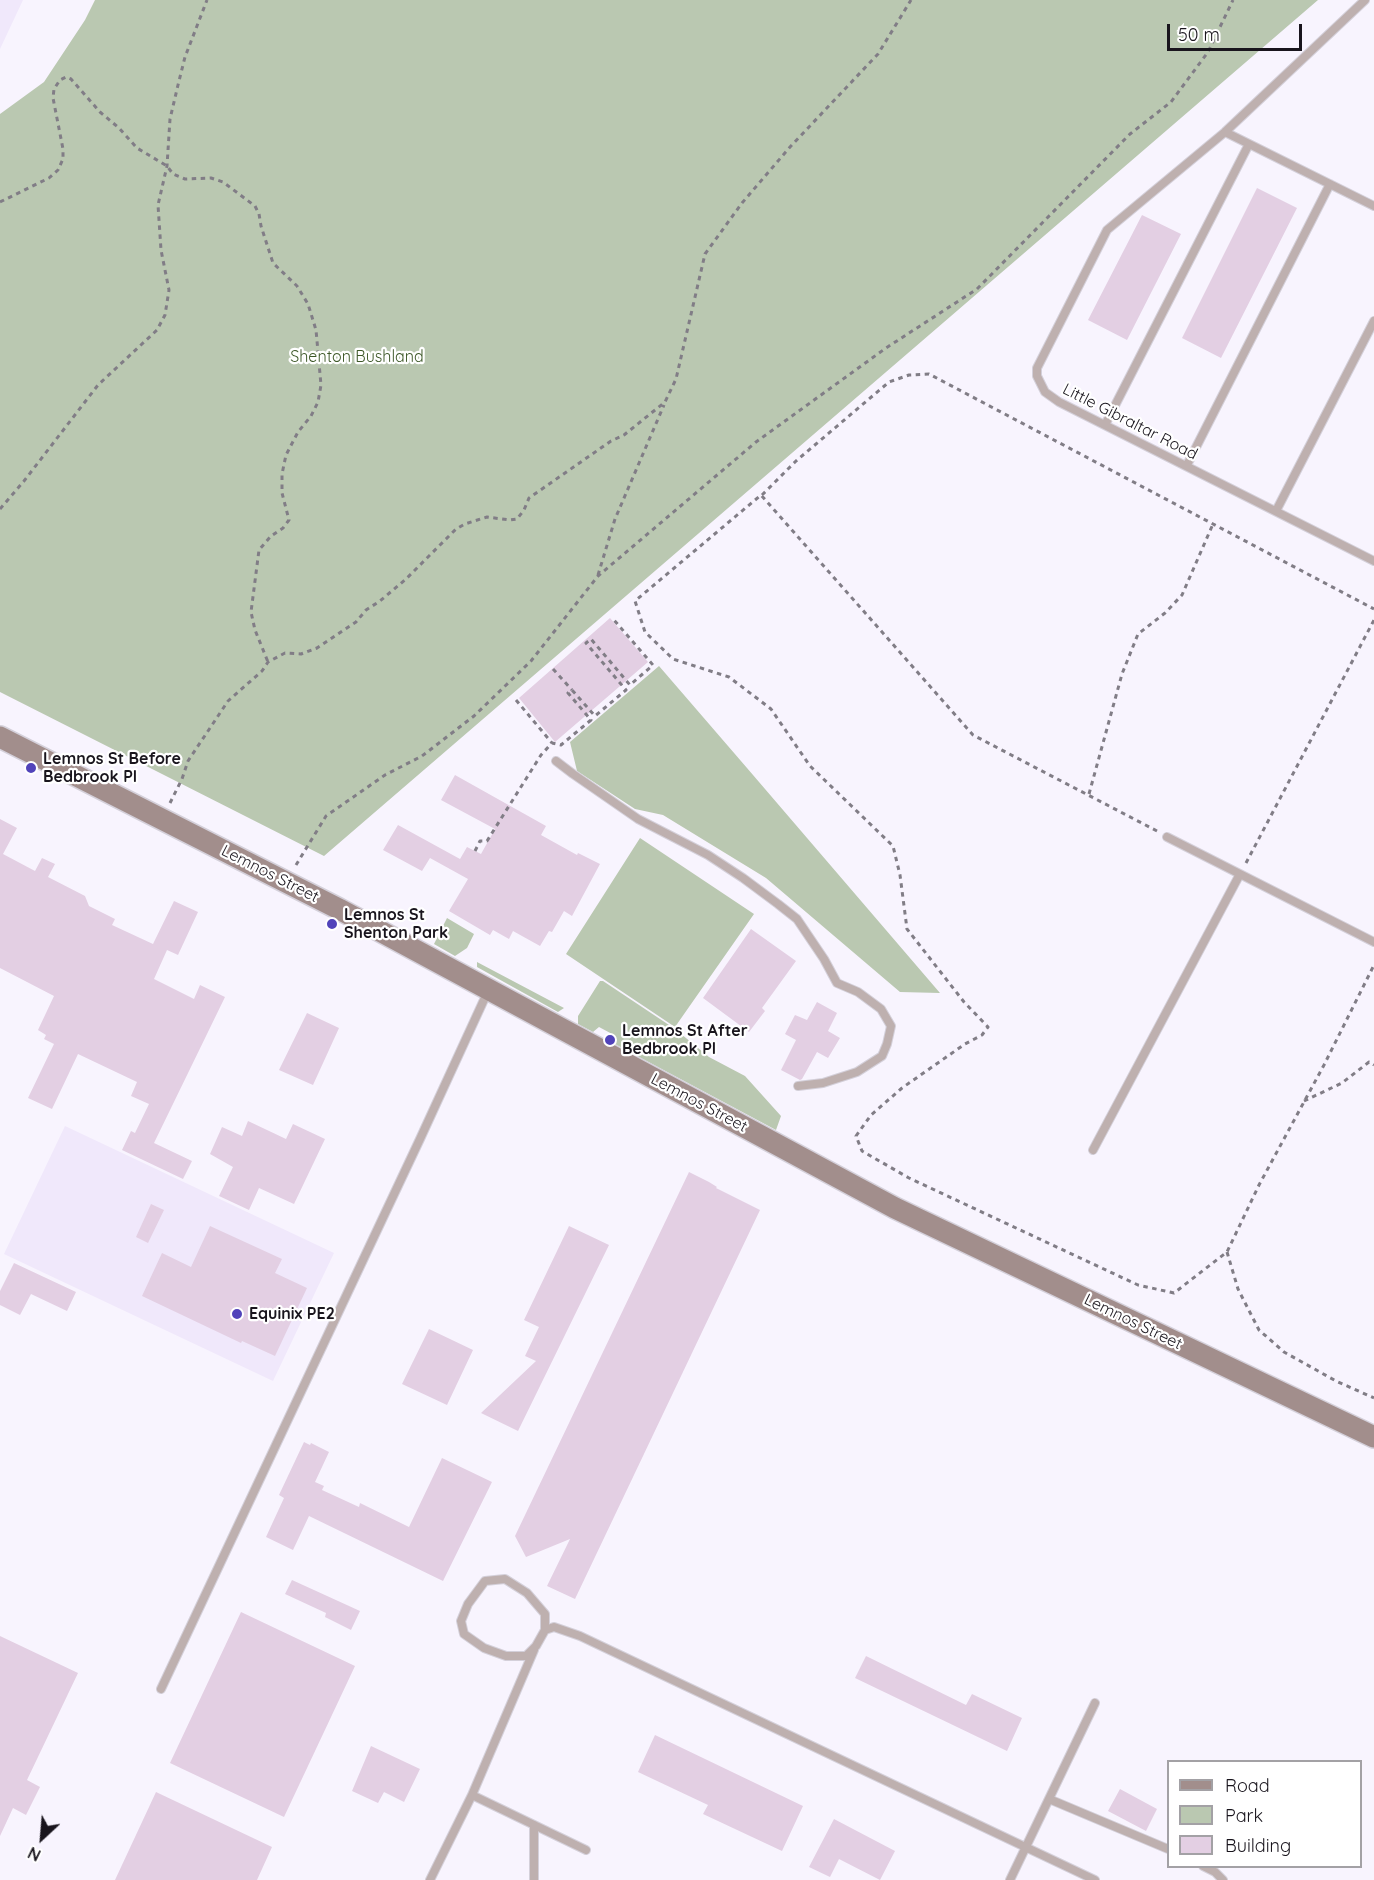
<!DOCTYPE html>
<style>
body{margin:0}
#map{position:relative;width:1374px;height:1880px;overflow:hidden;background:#f8f4fe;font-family:Quicksand,sans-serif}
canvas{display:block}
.legend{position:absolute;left:1167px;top:1760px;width:195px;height:108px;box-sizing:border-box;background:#fff;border:2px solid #a3a1a5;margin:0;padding:8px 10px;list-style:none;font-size:18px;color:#19151d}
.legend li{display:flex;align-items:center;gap:12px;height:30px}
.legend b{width:30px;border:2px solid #a3a1a5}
.north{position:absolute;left:12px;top:1808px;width:60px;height:60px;-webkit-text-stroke:4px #fff;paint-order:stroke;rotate:206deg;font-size:16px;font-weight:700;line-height:24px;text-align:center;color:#19151d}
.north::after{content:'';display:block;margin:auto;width:21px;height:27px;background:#19151d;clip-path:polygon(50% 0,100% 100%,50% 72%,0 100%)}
.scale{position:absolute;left:1167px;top:24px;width:135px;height:27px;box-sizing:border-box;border:3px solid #19151d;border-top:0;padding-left:8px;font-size:18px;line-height:21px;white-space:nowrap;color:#19151d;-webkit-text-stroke:4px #fff;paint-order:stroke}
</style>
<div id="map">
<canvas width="1374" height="1880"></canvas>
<ul class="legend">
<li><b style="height:8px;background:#a28e8c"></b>Road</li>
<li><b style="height:16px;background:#bac8b1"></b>Park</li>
<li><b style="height:16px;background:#e3cfe3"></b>Building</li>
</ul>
<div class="north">N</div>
<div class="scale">50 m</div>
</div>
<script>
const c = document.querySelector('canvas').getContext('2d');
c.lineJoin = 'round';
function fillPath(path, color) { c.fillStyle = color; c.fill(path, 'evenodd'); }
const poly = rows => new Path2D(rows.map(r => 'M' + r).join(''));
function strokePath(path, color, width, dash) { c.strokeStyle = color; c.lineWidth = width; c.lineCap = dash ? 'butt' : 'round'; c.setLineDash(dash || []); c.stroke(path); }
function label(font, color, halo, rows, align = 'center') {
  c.font = font + ' Quicksand,sans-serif'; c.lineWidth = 4.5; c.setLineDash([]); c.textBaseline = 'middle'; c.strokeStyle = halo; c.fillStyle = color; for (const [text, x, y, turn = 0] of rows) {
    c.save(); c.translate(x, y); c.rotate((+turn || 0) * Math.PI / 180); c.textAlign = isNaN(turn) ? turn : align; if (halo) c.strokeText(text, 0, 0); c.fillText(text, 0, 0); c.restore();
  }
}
fillPath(poly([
 [0,0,23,0,0,49],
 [65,1126,334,1253,273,1381,4,1254]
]), '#f0e8fb');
fillPath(poly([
 [95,0,1318,0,324,856,0,692,0,114,44,82,85,20],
 [659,666,747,768,940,993,900,992,766,878,663,815,635,809,577,771,570,742],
 [640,838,754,914,675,1027,566,954],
 [447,918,474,934,467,948,455,956,434,944],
 [477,962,564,1008,558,1012,477,967],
 [600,981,603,981,675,1029,709,1057,745,1076,781,1116,776,1130,611,1042,614,1035,599,1027,593,1032,578,1024,578,1016]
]), '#bac8b1');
fillPath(poly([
 [1257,188,1297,208,1221,358,1182,338],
 [1142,215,1181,234,1127,340,1088,320],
 [610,618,648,662,555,742,519,698],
 [455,775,546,826,541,835,577,855,578,853,600,864,572,916,564,911,552,932,549,931,540,946,513,931,509,939,493,930,490,935,449,911,468,879,430,858,422,871,383,850,398,825,460,859,467,847,481,854,495,829,441,800],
 [0,819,17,828,3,854,35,871,42,858,55,864,48,877,85,896,89,906,115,919,112,925,153,944,174,901,198,912,178,955,167,950,154,979,194,999,200,985,225,997,154,1143,192,1161,183,1179,122,1150,131,1131,135,1133,149,1104,131,1096,137,1082,78,1054,52,1109,28,1098,54,1044,44,1039,46,1035,38,1030,54,996,0,968],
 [751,929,796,961,762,1008,765,1011,749,1032,703,998],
 [817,1002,837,1013,828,1031,840,1038,828,1058,817,1052,802,1079,800,1080,781,1070,796,1040,785,1034,795,1015,807,1020],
 [307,1013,339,1028,313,1085,279,1070],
 [248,1121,286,1139,293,1124,325,1139,294,1204,259,1188,249,1210,219,1196,233,1167,210,1154,222,1127,242,1136],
 [689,1172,709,1182,717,1187,716,1188,760,1210,575,1599,547,1586,570,1539,526,1557,515,1536],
 [151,1204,164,1210,148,1243,136,1237],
 [210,1226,282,1259,275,1273,307,1288,275,1356,242,1341,241,1343,142,1296,162,1253,191,1267],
 [569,1226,609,1245,518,1431,481,1413,536,1361,525,1356,539,1327,524,1320],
 [14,1263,76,1292,67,1311,31,1294,20,1315,0,1305,0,1291],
 [429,1329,473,1350,447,1405,402,1384],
 [304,1442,310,1445,311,1443,329,1452,315,1482,324,1486,322,1490,359,1507,360,1503,409,1527,442,1458,492,1482,443,1581,309,1516,293,1550,266,1537,284,1498,279,1495],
 [292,1580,360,1611,351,1630,325,1617,326,1613,285,1594],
 [241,1612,355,1666,284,1817,170,1763],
 [0,1636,78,1673,27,1780,40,1787,26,1815,13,1808,0,1836],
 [866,1656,966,1705,972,1694,1022,1718,1007,1751,855,1678],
 [655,1735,803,1806,782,1851,703,1814,708,1805,638,1772],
 [371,1746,420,1769,404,1802,384,1792,378,1803,352,1791],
 [1120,1789,1157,1809,1146,1831,1108,1811],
 [156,1792,272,1847,257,1880,115,1880],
 [834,1819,895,1851,880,1880,839,1859,830,1877,809,1867]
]), '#e3cfe3');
const lane = poly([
 [1365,0,1225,132,1107,230,1037,368,1037,376,1045,392,1059,402,1374,561],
 [1225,132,1374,206],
 [1105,425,1249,144],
 [1187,465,1330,184],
 [1276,511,1374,321],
 [556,761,573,774,638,819,708,855,743,878,778,904,797,919,824,959,837,983,858,992,881,1009,891,1026,887,1044,882,1056,857,1072,823,1083,798,1086],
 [1167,837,1374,942],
 [1093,1150,1240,874],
 [545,1630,545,1614,527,1593,505,1579,485,1581,468,1604,461,1621,464,1634,484,1648,506,1656,526,1656,536,1646,545,1630,554,1627,580,1636,1095,1880],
 [161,1689,420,1139,488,991],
 [472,1795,586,1850],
 [1049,1799,1168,1849],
 [534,1825,534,1880],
 [1203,1866,1215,1872,1223,1880],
 [430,1880,472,1795,534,1650],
 [1010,1880,1095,1703]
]);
const secondary = poly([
 [0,737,339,909,895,1208,1374,1437]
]);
strokePath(lane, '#d4d0da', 10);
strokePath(secondary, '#d4d0da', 24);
strokePath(poly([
 [0,202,49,178,58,170,63,159,63,149,53,98,54,89,60,80,66,77,71,79,100,112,119,128,137,148,167,166,173,174,185,179,211,178,223,182,255,206,259,214,261,226,273,263,297,286,308,304,316,330,321,385,318,402,311,416,298,432,286,455,282,474,282,493,289,520,283,528,271,536,259,550,251,612,255,630,268,662],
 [762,495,796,461,889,382,909,375,929,374,1374,609],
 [0,509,24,481,98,385,157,330,165,315,169,290,161,250,158,205,167,166,170,119,178,85,185,57,207,0],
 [598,575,615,519,664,405],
 [553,669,572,690],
 [516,700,552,743],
 [1089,794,1122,674,1138,634,1165,613,1182,595,1213,524],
 [170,803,182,779,188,761,228,701,262,671,268,662,285,653,301,654,317,648,356,622,366,610,380,601,406,579,456,529,465,524,487,517,510,520,517,519,524,510,529,498,611,441,624,435,665,402,676,379,705,254,742,203,790,147,878,54,911,0],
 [1157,831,973,735,761,495,635,601,645,632,673,659,729,677,771,709,810,766,893,846,900,875,907,929,964,1002,988,1027,982,1035,965,1044,902,1088,871,1115,856,1136,862,1151,909,1178,1138,1285,1174,1293,1227,1252,1259,1185,1324,1065,1374,965],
 [475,851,480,841,487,841,541,755,552,743,561,745,591,720,568,693,572,690,595,716,626,690,586,643,591,639,630,685,653,665,614,620],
 [1246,863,1374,620],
 [296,865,326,816,385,775,422,756,474,716,531,661,598,576,756,442,886,348,977,289,1130,134,1171,102,1208,52,1233,0],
 [1304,1101,1342,1083,1369,1062,1374,1065],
 [1227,1252,1238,1289,1259,1330,1284,1352,1336,1381,1374,1398]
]), '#817d86', 3, [4.5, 4.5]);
strokePath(lane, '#beb0af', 8);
strokePath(secondary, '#a28e8c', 21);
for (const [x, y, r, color] of [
 [31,768,6,"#5143ba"],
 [332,924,6,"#5143ba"],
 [610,1040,6,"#5143ba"],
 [237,1314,6,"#5143ba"]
]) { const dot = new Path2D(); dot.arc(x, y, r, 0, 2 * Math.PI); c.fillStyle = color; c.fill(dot); strokePath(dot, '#fff', 2); }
label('16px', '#3c5727', '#fff', [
 ["Shenton Bushland",357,357]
]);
label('16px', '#19151d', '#fff', [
 ["Little Gibraltar Road",1130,422,27],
 ["Lemnos Street",270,874,27],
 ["Lemnos Street",699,1103,28],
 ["Lemnos Street",1133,1322,26]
]);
label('bold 16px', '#19151d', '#fff', [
 ["Lemnos St Before",43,759],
 ["Bedbrook Pl",43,777],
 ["Lemnos St",344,915],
 ["Shenton Park",344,933],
 ["Lemnos St After",622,1031],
 ["Bedbrook Pl",622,1049],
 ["Equinix PE2",249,1314]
], 'left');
</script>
